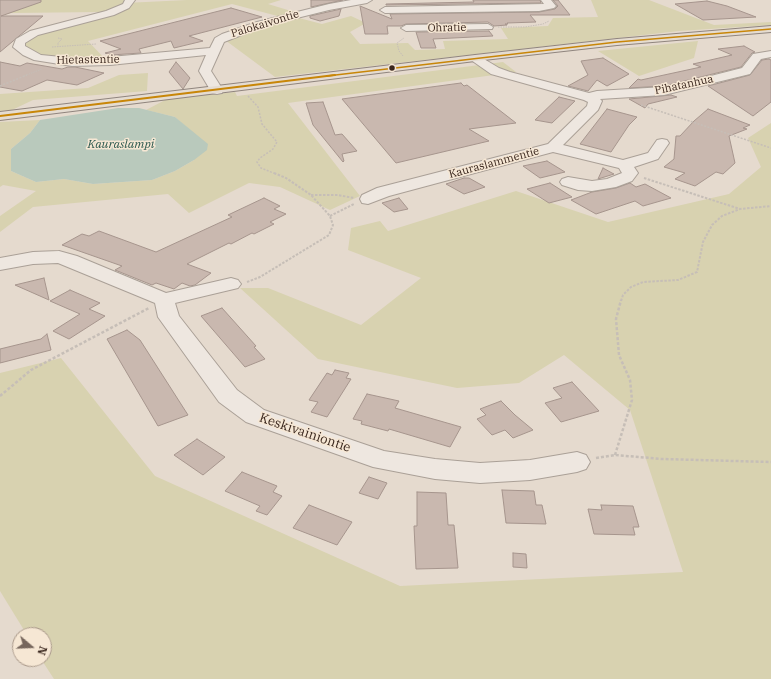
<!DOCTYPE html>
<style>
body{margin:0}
#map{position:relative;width:771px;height:679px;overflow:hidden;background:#e5dace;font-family:"IBM Plex Serif",serif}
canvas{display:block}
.north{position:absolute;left:12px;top:627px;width:40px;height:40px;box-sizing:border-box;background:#f6e7d4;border:1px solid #ab9a8b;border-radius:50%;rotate:109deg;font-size:11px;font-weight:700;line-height:16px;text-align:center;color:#3a271e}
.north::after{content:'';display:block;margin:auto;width:14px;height:18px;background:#76665c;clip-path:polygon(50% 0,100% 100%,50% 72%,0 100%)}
</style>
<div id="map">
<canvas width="771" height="679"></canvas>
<div class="north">N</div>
</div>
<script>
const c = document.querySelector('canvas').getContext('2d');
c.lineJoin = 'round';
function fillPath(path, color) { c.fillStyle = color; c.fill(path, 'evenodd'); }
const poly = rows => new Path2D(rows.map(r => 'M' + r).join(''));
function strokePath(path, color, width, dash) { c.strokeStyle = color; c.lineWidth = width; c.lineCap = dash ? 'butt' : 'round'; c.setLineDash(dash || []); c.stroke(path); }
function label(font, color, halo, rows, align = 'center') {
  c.font = font + ' "IBM Plex Serif",serif'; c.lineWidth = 3; c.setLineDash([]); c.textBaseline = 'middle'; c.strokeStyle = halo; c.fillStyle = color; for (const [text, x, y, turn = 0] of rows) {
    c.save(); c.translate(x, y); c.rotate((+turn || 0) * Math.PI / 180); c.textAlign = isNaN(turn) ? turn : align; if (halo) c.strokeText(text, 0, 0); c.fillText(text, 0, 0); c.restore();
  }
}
fillPath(poly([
 [0,0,127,0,125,3,187,0,281,0,268,4,301,14,295,17,322,24,351,16,366,23,350,32,360,44,408,43,415,50,445,49,443,41,508,39,501,28,548,26,553,18,598,17,591,0,649,0,714,25,771,22,771,25,679,31,275,77,225,40,285,18,232,4,88,41,105,59,51,59,34,54,23,47,23,41,37,32,100,12,11,13,0,16],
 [698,41,694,58,639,76,598,51],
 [503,62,516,72,288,103,360,196,330,210,280,187,249,183,189,213,168,194,33,207,0,232,0,216,36,191,3,185,0,187,0,122,40,120,30,133,11,149,11,171,36,182,64,179,93,184,152,180,175,171,194,160,187,128,175,117,146,110,167,99,235,92,237,96],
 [148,73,147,91,33,100,12,110,0,111,0,94,88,88,119,75],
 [771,123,771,679,54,679,41,659,44,659,44,635,27,635,0,591,0,373,61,358,155,476,400,586,683,572,630,410,564,355,519,383,457,388,318,359,240,288,268,288,361,325,421,278,348,250,351,228,380,221,388,231,516,191,608,222,729,194,761,167,748,138]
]), '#d8d2b0');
fillPath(poly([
 [118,108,139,108,175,117,208,144,207,150,194,160,175,171,152,180,93,184,64,179,36,182,11,171,11,149,30,133,40,120]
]), '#b9c9bc');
const building = poly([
 [0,0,41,0,41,2,1,16,43,16,0,52,0,0],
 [311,0,343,0,311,7,311,0],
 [473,0,540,0,541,3,386,5,386,4,474,2,473,0],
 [553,0,558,0,570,15,530,15,536,22,507,23,508,24,505,24,507,25,494,26,488,22,406,24,401,26,387,26,388,34,365,34,360,6,392,19,390,14,539,12,555,9,558,6,553,0],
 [707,1,727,6,756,17,703,20,675,4,707,1],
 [231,8,262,17,189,36,203,41,174,48,171,41,139,49,141,53,111,55,105,53,121,49,100,41,231,8],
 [341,9,339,16,320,21,310,18,310,16,341,9],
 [489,31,493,36,433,39,436,48,421,48,416,32,489,31],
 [744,46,755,52,752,53,741,67,664,86,629,88,638,79,641,80,701,67,693,64,732,55,718,49,744,46],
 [603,58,629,74,607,86,597,80,588,91,568,86,588,75,581,61,603,58],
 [769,59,771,60,771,102,753,116,708,86,750,75,762,60,769,59],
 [0,62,20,66,27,63,62,69,68,67,75,67,104,73,77,85,47,80,22,91,0,87,0,62],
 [176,62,190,78,183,89,169,72,176,62],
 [461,83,464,86,467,85,516,123,469,129,489,141,396,163,342,99,461,83],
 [671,95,677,97,648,104,645,108,629,99,671,95],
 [559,97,575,101,552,123,535,120,559,97],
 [323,102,335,135,342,134,357,151,342,154,344,161,343,162,313,125,306,103,323,102],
 [607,109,637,117,629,125,611,152,580,144,607,109],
 [708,109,750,125,743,128,747,129,729,136,735,163,723,174,716,172,695,186,675,179,685,173,664,167,674,159,676,136,680,136,694,121,708,109],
 [547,161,565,172,540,178,523,166,547,161],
 [603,168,612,173,614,174,598,179,603,168],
 [464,178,469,178,485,187,464,194,446,184,464,178],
 [550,183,572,197,549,203,527,189,550,183],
 [630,183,636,187,645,184,671,198,643,206,635,201,596,214,571,200,592,192,616,188,630,183],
 [264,198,280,206,274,209,286,214,270,222,274,224,254,234,252,233,231,244,229,243,187,264,211,273,195,285,190,286,182,283,174,289,156,283,152,285,115,270,122,266,62,245,82,234,89,236,99,231,156,252,232,217,228,215,264,198],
 [399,198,408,209,394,212,382,203,399,198],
 [44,278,49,300,15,285,44,278],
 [70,290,100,303,89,309,105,316,69,339,53,331,80,314,50,301,70,290],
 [222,308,256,346,254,347,265,359,245,367,201,316,222,308],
 [127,330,140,340,188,415,158,426,107,339,127,330],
 [47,334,51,350,0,363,0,349,41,339,47,334],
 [335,370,349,373,346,378,351,379,327,417,311,412,318,402,309,400,327,373,332,375,335,370],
 [572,382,599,411,561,422,545,403,562,398,553,388,572,382],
 [367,394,399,401,395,408,461,427,450,447,389,429,388,431,361,424,362,421,353,419,367,394],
 [501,401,515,415,533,430,513,438,505,430,492,435,477,419,486,415,480,409,501,401],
 [197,439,225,457,203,475,174,455,197,439],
 [242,472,277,486,273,492,282,496,267,515,256,511,260,506,225,491,242,472],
 [369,477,387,483,378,499,359,493,369,477],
 [502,490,534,491,536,505,542,505,546,524,506,523,502,490],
 [417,492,446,493,448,525,454,525,458,568,416,569,414,526,417,526,417,492],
 [309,505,352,522,337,545,293,528,309,505],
 [601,505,633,506,639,527,633,527,635,535,594,534,588,509,602,510,601,505],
 [513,553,526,554,527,568,513,567,513,553]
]);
fillPath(building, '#c9b8af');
strokePath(building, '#a6958d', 1);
const minor = poly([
 [125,0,135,0,129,8,114,15,38,35,25,43,25,46,41,55,72,58,110,57,210,48,215,38,222,34,257,22,329,4,351,0,372,0,367,3,329,10,265,26,224,42,211,71,223,90,222,93,217,94,212,93,199,71,206,55,110,65,72,66,34,60,23,55,13,47,16,39,30,31,106,11,123,4,125,0],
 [541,0,551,0,556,6,554,8,539,11,385,13,380,10,385,7,544,4,541,0],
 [488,24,493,27,492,29,406,31,401,28,406,25,488,24],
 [771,51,771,57,761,59,750,74,664,95,600,99,602,101,598,110,563,145,623,160,648,153,657,140,662,139,667,140,669,143,658,159,634,167,638,173,632,181,616,187,592,191,578,190,562,185,560,182,562,179,568,177,592,181,607,179,622,173,619,168,553,152,389,196,368,204,362,203,360,199,362,195,377,188,548,144,587,106,588,102,584,100,491,74,471,60,469,58,471,56,479,56,499,68,510,72,589,93,597,91,664,87,699,79,742,68,753,54,771,51],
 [59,251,77,256,166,293,231,278,238,280,241,284,238,288,175,303,179,316,237,390,264,410,384,451,435,459,480,463,530,460,577,452,586,455,590,462,586,469,577,472,530,480,480,483,435,479,373,467,246,422,219,402,158,317,155,303,58,263,33,264,0,270,0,258,33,252,59,251]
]);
const major = poly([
 [771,26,771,32,617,45,475,61,0,120,0,112,475,55,617,39,771,26]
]);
strokePath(minor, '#aaa097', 2);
strokePath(major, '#90857e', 2);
strokePath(poly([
 [498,27,525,27,543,24,549,21],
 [58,38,62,39,58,43,58,46],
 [52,47,96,44],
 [403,56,399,51,397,43,404,38],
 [24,76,42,69]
]), '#c6beb7', 1, [1.5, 1]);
strokePath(poly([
 [0,86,27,75],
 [248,96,258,107,262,124,277,142,273,149,260,158,257,162,261,168,276,174],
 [641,105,771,148]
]), '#c6beb7', 1.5, [2, 1.5]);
strokePath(poly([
 [644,178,740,209],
 [311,195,338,195,354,198],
 [330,216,354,204],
 [247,282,260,277,329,235,333,225,330,216,311,195,286,178,274,173],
 [621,301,623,295,631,287,643,282,678,280,697,272,703,242,712,225,722,216,740,209,771,206]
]), '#c6beb7', 2, [2.5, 1.5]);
strokePath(poly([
 [0,396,31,370,149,308],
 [615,455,632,400,630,380,619,355,616,319,621,300],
 [596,458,615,455,662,459,771,462]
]), '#c6beb7', 2.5, [3, 2]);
fillPath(minor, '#eee7e0');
fillPath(major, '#e5dcd1');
strokePath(poly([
 [327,76,617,42,771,29]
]), '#c88608', 1.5);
strokePath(poly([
 [0,116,335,75]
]), '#c88608', 2);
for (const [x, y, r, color] of [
 [392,68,3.5,"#3a271e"]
]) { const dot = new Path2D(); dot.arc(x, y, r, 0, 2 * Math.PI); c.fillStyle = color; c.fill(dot); strokePath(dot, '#f6e7d4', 1.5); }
label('11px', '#3a271e', '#f6e7d4', [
 ["Palokaivontie",265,24,-17],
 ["Ohratie",447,28,-1],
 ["Hietastentie",88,60,-1],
 ["Pihatanhua",684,85,-12],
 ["Kauraslammentie",494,163,-15]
]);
label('italic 12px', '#2d5a50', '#f6e7d4', [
 ["Kauraslampi",121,145]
]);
label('13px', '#3a271e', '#f6e7d4', [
 ["Keskivainiontie",305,433,19]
]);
</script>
